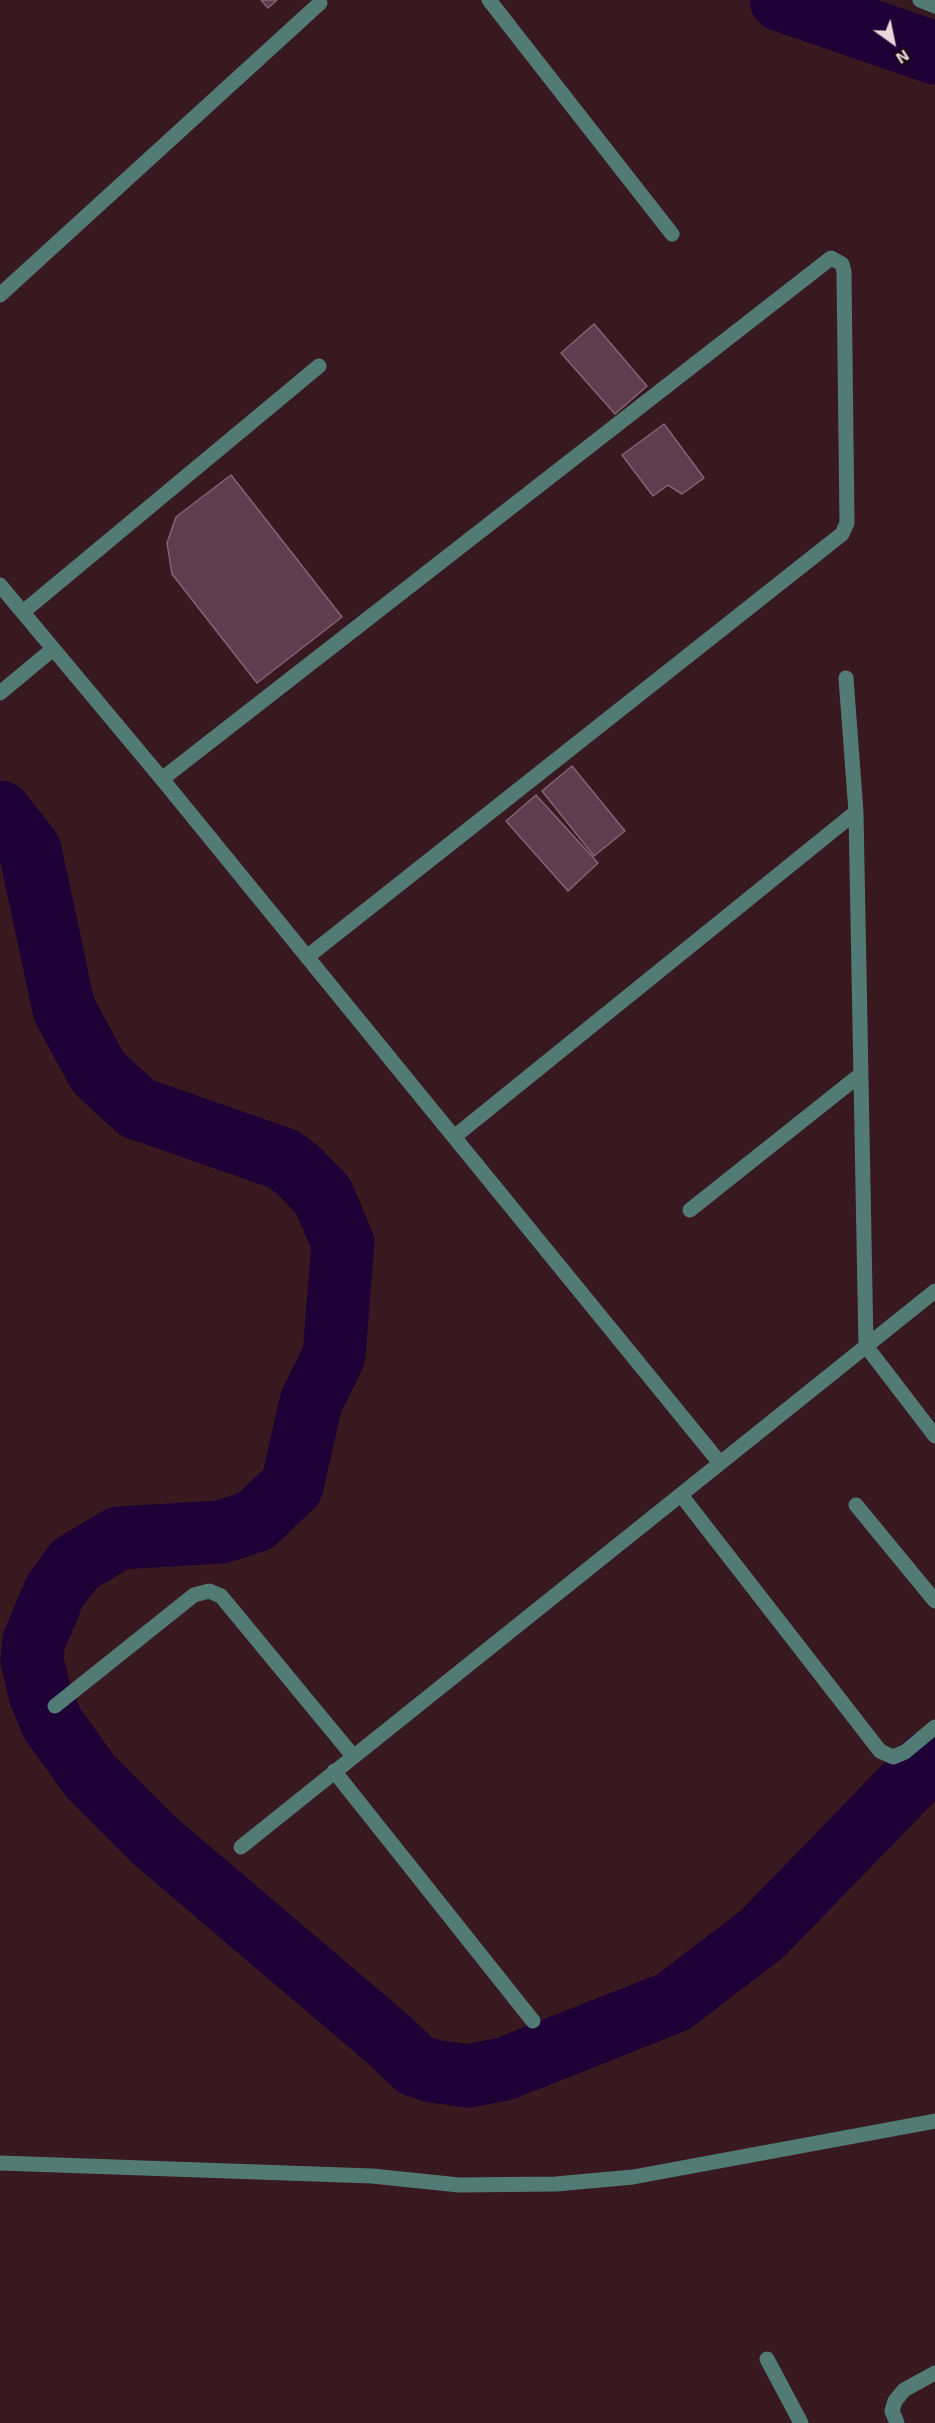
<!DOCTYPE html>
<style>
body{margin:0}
#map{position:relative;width:935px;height:2423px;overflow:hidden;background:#391920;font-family:"Exo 2",sans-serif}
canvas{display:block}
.north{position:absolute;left:863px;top:12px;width:60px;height:60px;-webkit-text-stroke:4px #17090c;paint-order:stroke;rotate:147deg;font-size:16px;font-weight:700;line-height:24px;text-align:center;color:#eed7da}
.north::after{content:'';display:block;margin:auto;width:21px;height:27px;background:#eed7da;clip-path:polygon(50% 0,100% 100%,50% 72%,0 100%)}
</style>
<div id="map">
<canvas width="935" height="2423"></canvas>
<div class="north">N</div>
</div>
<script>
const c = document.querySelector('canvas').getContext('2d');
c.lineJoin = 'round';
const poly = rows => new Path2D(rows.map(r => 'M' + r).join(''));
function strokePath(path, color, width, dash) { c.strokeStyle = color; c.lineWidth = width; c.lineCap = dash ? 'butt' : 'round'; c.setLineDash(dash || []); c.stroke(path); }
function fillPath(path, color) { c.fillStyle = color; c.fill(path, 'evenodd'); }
strokePath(poly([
 [781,0,935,53],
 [0,812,30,850,64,1009,98,1072,137,1108,283,1159,298,1170,323,1196,343,1243,334,1355,311,1402,292,1486,255,1521,221,1532,119,1538,75,1564,55,1591,34,1641,32,1660,40,1694,52,1723,90,1776,155,1841,389,2040,415,2065,432,2071,468,2076,504,2069,673,2002,762,1934,930,1761,935,1759]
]), '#1f0036', 63);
const building = poly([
 [261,0,277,0,268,8,261,0],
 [594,324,647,386,615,414,561,353,594,324],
 [664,424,704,478,682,494,668,485,653,496,622,455,664,424],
 [231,475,342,617,257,683,172,574,167,543,176,517,231,475],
 [572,766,625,831,594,856,542,791,572,766],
 [536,795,598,863,568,891,506,821,536,795]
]);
fillPath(building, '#5e3d4f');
strokePath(building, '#856274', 1.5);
strokePath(poly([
 [489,0,672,234],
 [920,0,935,6],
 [0,295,320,3],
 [0,585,162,779,720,1463],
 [23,612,319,366],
 [846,678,856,812],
 [0,693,53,649],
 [162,779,831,258,842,264,844,272,847,523,842,534,307,957],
 [454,1137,856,812,866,1346,935,1436],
 [690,1210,861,1074],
 [681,1495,880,1751,893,1757,905,1752,935,1727],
 [856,1505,935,1601],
 [55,1706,194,1595,209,1591,221,1596,353,1756],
 [334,1771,533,2021],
 [241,1847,935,1291],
 [0,2163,372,2176,459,2185,556,2184,633,2177,935,2121],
 [767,2359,801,2423],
 [897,2423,892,2411,895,2401,904,2390,935,2373]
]), '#527b76', 15);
</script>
